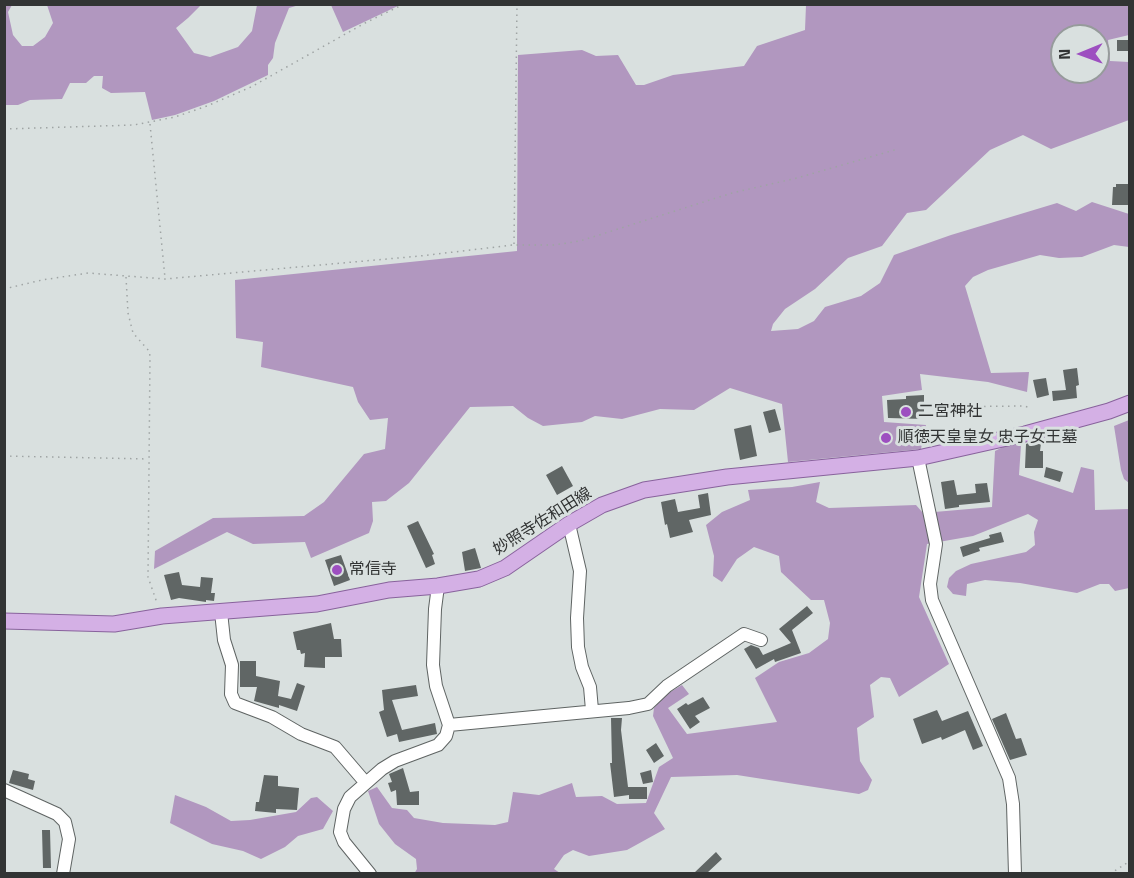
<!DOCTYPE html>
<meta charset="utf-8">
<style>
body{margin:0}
#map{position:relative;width:1134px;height:878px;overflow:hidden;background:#d9e0df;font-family:"Titillium Web",sans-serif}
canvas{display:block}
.frame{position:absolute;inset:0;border:6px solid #323434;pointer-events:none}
.north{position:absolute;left:1050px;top:24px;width:60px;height:60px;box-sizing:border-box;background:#d9e0df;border:2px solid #969b9b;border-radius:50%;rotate:269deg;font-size:16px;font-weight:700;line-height:24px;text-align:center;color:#323434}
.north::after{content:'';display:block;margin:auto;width:21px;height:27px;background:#9d4fc0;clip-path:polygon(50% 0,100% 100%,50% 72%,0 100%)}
</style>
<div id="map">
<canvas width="1134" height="878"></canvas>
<div class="frame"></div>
<div class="north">N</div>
</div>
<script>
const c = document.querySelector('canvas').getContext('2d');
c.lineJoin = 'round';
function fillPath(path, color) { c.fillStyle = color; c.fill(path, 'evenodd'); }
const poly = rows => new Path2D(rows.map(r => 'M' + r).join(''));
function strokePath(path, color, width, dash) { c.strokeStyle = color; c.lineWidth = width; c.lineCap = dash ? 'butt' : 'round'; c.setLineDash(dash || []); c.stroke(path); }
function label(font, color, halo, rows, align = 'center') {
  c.font = font + ' "Titillium Web","Noto Sans JP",sans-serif'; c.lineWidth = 6; c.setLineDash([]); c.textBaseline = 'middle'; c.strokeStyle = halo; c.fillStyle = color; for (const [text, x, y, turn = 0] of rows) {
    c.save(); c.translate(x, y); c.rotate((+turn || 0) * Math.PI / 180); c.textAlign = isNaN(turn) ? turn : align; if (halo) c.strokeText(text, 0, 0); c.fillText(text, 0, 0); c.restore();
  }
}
fillPath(poly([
 [5,4,12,5,8,12,13,35,22,46,33,46,45,37,53,23,47,5,201,5,188,18,176,28,194,53,210,57,238,47,252,31,257,5,299,5,289,8,275,43,273,58,268,65,268,75,214,101,175,115,152,120,145,92,111,93,102,88,103,76,94,76,86,83,70,83,62,99,30,100,18,105,5,105],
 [331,5,400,5,343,32],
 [806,5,1129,5,1129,35,1108,40,1110,61,1129,62,1129,120,1051,149,1023,135,990,150,926,210,907,213,882,246,848,258,815,289,785,309,773,324,771,331,798,329,814,321,825,307,861,296,880,283,894,255,951,235,1057,203,1076,211,1092,202,1129,214,1129,247,1114,245,1082,257,1059,258,1040,255,988,270,973,277,965,286,991,373,1029,372,1027,392,988,382,920,374,922,390,882,396,884,422,926,425,921,449,788,462,782,404,730,388,694,410,660,409,622,419,595,416,582,422,543,426,528,418,513,406,470,407,409,483,386,501,372,502,373,521,369,533,311,558,305,542,253,544,227,532,154,569,155,551,213,518,304,516,324,502,364,454,385,449,388,418,370,420,358,402,353,387,261,367,263,342,236,338,235,280,517,251,518,55,582,50,596,56,618,55,636,85,644,85,673,75,744,66,757,46,805,30],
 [1062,36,1098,36,1098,72,1062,72],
 [1129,420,1130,420,1129,483,1124,479,1121,470,1114,426],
 [1007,445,1021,445,1019,475,1073,493,1081,467,1094,470,1095,510,1129,509,1129,588,1115,591,1109,584,1100,584,1077,593,1020,583,985,580,967,584,966,596,953,594,947,587,949,578,956,571,971,564,1026,552,1035,545,1034,532,1038,520,1028,514,973,536,927,544,919,597,949,664,899,697,890,678,881,677,870,685,874,717,857,728,860,761,872,780,868,790,859,794,737,775,671,777,654,813,665,829,627,850,589,856,573,850,564,855,554,869,560,873,414,874,417,869,416,859,395,844,379,824,368,791,377,787,392,808,407,810,414,818,443,823,495,825,508,822,513,792,539,795,572,783,576,797,602,796,617,804,646,803,659,767,673,758,653,716,654,708,665,695,682,685,689,694,668,708,687,734,777,722,755,678,779,662,809,653,828,639,830,623,824,600,811,600,781,572,779,556,754,547,737,559,722,582,713,576,714,556,706,525,722,512,750,500,748,490,792,487,820,482,816,502,829,508,916,505,923,513,992,507,995,451],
 [175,795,206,807,231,821,250,820,296,812,311,798,317,797,333,811,323,829,298,836,285,847,261,859,243,851,212,844,170,823]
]), '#b197bf');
fillPath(poly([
 [1117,40,1130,40,1130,51,1117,51],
 [1116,184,1130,184,1130,205,1112,205,1113,187,1116,187],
 [1077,368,1079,385,1076,386,1077,398,1053,401,1052,391,1066,390,1063,370],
 [1046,378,1049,395,1037,398,1033,380],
 [924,395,924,419,888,418,887,400,906,399,906,396],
 [775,409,781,430,769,433,763,412],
 [751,425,757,456,740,460,734,429],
 [1031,442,1041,443,1040,451,1043,451,1043,468,1025,468,1026,444],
 [562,466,573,486,557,495,546,475],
 [1046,467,1063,472,1060,482,1044,477],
 [954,480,957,495,976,493,975,484,987,483,990,502,959,505,959,507,945,509,941,482],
 [708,493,711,515,689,520,693,532,670,538,667,524,665,525,661,502,675,499,678,512,700,508,698,495],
 [418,521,434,554,432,555,435,564,426,568,407,526],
 [1001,532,1004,542,979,548,980,551,963,557,960,547,990,538,989,535],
 [475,548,481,568,465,571,462,552],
 [341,555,350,580,334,586,325,560],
 [179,572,182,585,200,587,201,577,213,578,211,593,215,593,214,601,206,600,206,602,179,598,171,600,164,575],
 [807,606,813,613,792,630,801,653,775,662,774,659,756,669,744,649,751,645,759,648,763,655,791,643,779,629],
 [331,623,334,639,341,639,342,657,325,657,325,668,304,667,305,653,301,654,300,650,297,650,293,632],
 [240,661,256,661,256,676,280,681,278,696,291,699,297,683,305,686,297,711,279,705,279,708,254,701,257,687,240,687],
 [416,685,418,696,392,700,402,730,435,723,437,734,399,742,397,734,387,737,379,712,384,710,382,690],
 [703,697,710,708,695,716,700,722,690,729,677,709,686,703,688,705],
 [937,710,942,721,968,711,983,746,973,750,965,730,942,740,941,737,922,744,913,719],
 [1006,713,1016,739,1021,738,1027,755,1010,760,992,719],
 [611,718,622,718,621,730,628,787,647,787,647,799,629,799,629,795,614,797,610,763,612,763],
 [656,743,664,756,654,763,646,750],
 [403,768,410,792,419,791,419,805,397,805,396,790,391,792,388,783,392,782,389,774],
 [13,770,29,774,28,779,35,781,33,790,9,783],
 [651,770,653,782,643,784,640,773],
 [264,775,278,776,278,786,299,788,297,810,276,809,276,813,255,811,256,802,259,802],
 [42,830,50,830,51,868,43,868],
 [716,852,722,859,707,873,694,873]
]), '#606665');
const minor = poly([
 [918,458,936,544,930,584,932,600,1009,778,1013,804,1015,874],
 [569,524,580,571,577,618,578,647,582,667,590,687,592,710],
 [221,612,224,640,232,665,231,694,235,703,272,717,301,734,335,747,365,782],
 [449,725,629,708,648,704,667,686,744,634,761,640],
 [4,790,57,814,65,822,69,839,63,874],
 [370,874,344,842,340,832,344,809,350,797,382,769,395,761,438,745,446,736,449,725,436,686,433,665,435,609,438,586]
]);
const major = poly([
 [4,621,114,624,162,616,317,604,389,590,438,586,479,579,505,568,569,524,602,505,644,490,727,477,918,458,1025,434,1109,411,1130,403]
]);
strokePath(minor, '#5f6463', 14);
strokePath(major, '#88629c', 17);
strokePath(poly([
 [150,124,165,278],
 [4,129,134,125,175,117,207,106,251,87,365,23,404,4],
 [514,244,517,4],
 [126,277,128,313,133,333,149,351,150,356,148,577,157,603],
 [4,289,42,280,88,273,165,279,420,256,513,245,554,245,580,241,732,193,797,178,898,149],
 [924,407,1024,406,1031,408],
 [4,456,148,459],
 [1110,874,1130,861]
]), '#9fa4a4', 1.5, [1.5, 4.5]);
strokePath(minor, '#fff', 12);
strokePath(major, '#d4b0e5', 15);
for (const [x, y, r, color] of [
 [906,412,6,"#9d4fc0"],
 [886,438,6,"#9d4fc0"],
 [337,570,6,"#9d4fc0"]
]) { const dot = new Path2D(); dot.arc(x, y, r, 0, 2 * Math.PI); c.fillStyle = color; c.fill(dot); strokePath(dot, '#d9e0df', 2); }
label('16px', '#323434', '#d9e0df', [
 ["二宮神社",918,412],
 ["順徳天皇皇女 忠子女王墓",898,438],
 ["常信寺",349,570]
], 'left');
label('16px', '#323434', '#d9e0df', [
 ["妙照寺佐和田線",543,522,-32]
]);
</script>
